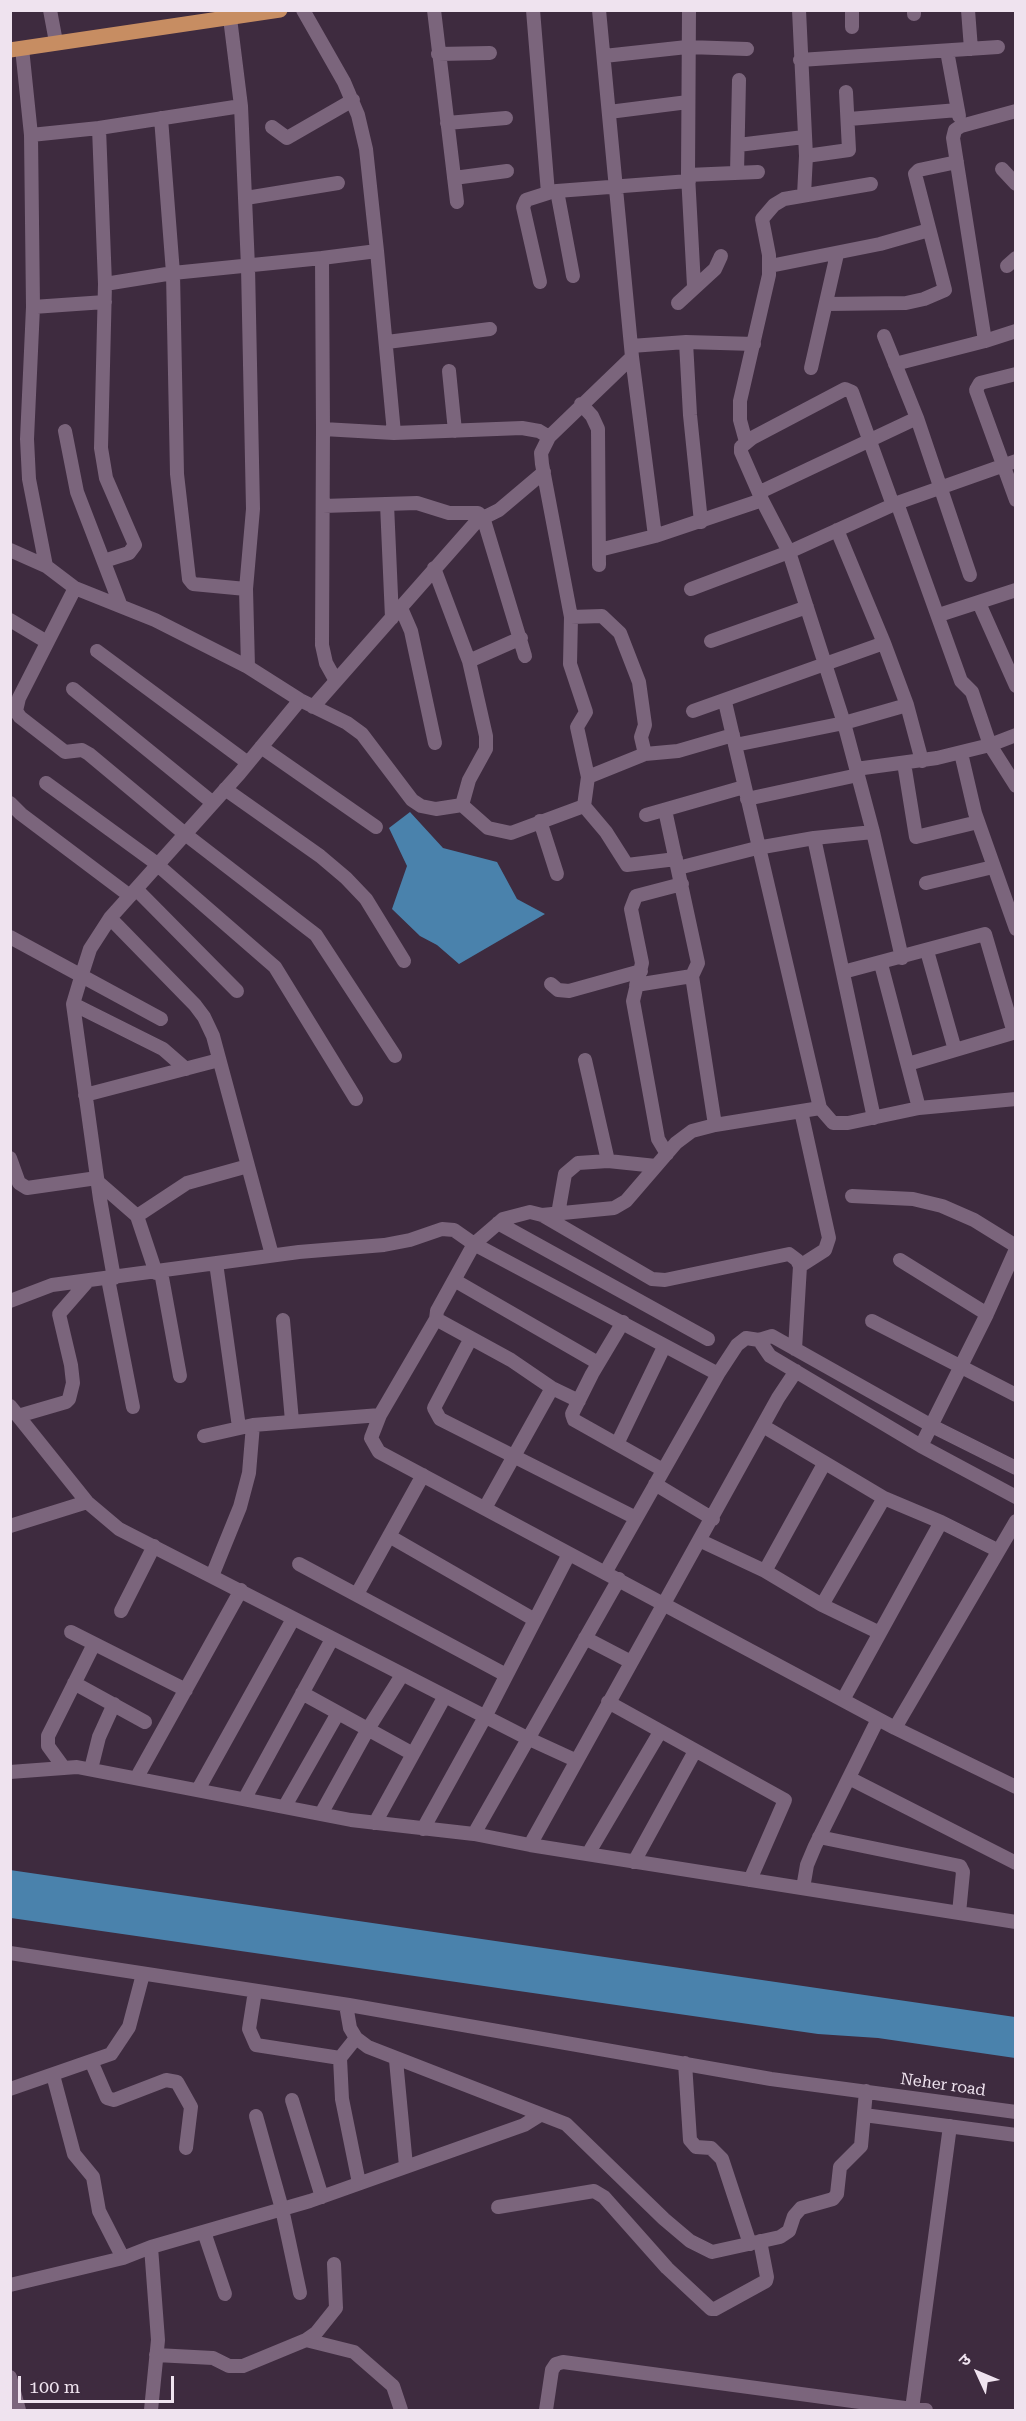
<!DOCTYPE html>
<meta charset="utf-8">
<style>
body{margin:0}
#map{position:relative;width:1026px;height:2421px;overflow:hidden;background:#3e2b3f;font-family:"Roboto Serif","Noto Sans Devanagari",serif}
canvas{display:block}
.frame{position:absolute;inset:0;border:12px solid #efe3ef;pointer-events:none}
.north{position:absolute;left:948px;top:2343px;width:60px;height:60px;-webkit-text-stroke:4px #3e2b3f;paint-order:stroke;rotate:314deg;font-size:16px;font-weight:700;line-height:24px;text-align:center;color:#efe3ef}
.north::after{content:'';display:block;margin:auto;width:21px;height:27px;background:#efe3ef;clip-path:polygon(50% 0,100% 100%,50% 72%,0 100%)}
.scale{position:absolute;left:18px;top:2376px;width:156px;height:27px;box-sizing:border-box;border:3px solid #efe3ef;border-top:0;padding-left:8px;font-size:18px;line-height:21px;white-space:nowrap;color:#efe3ef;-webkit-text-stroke:4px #3e2b3f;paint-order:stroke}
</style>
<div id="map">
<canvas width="1026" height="2421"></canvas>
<div class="frame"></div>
<div class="north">उ</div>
<div class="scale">100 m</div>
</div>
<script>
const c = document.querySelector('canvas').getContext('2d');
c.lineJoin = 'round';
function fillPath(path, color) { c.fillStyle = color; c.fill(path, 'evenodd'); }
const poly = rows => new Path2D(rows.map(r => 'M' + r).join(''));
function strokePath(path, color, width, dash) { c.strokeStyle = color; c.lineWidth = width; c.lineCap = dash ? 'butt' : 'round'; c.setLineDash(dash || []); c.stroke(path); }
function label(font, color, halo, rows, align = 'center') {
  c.font = font + ' "Roboto Serif",serif'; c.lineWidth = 5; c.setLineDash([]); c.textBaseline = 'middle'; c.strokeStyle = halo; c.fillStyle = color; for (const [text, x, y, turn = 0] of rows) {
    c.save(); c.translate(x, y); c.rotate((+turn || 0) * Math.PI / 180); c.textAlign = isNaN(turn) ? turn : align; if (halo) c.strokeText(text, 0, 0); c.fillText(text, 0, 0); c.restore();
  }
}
fillPath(poly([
 [410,812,443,848,497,862,517,899,545,914,459,964,437,945,420,936,392,909,407,866,389,828],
 [10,1870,1015,2017,1015,2058,878,2038,818,2034,11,1918]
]), '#4a82ac');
strokePath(poly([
 [50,10,56,42],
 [303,10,344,82,358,115,366,149,377,251],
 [434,10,457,202],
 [533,10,548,193,526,200,523,207,540,282],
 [599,10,632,357,655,536],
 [689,10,688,175,694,286],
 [799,10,806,156,804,195],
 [852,10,852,27],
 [914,10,914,14],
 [968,10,971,49],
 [230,18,241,106,248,267,253,509,246,589,248,667],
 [22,48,31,135,33,307,27,439,29,479,46,566],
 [947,51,959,116],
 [438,54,490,53],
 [604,56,687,47,747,49],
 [800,60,998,47],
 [1016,111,961,126,955,130,953,138,985,341,1016,331],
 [609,112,688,102],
 [161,118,173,273,177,474,189,579,193,584,246,589],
 [849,119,958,110],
 [447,123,506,118],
 [272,127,287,138,353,100],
 [99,128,241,106],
 [31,135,99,128,105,284,101,448,106,478,135,545,129,553,104,561],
 [738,145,804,137],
 [806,156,849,150,846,92],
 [1002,169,1016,184],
 [737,173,739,80],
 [688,175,758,172],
 [454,178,507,171],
 [557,191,689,181],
 [550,192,557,191,573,276],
 [246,198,338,183],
 [770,266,880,244,929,230],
 [1007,266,1016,258],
 [105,284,173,273,322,258,323,429,394,433,377,251,322,258],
 [678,303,715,269,721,256],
 [827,304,906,303,924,299,945,290,915,174,919,170,957,162],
 [33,307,105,302],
 [884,336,917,418,970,575],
 [387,342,490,329],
 [686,342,690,415,701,522],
 [631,346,686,342,754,344],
 [632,357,549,437,541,453,542,464,571,617,570,664,586,712,577,727,588,777,584,806,606,832,627,865,676,859],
 [895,364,985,341],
 [811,368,837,254],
 [449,371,455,431],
 [1016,374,980,383,976,390,1016,500],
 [581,404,592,416,598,429,599,565],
 [323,429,322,645,326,663,336,681],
 [65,431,77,492,120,604],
 [394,433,522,428,539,431,549,437],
 [746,442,740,420,740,401,769,275,769,255,762,219,774,205,784,199,871,184],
 [760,492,917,418],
 [897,503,961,681,972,692,990,745,1016,786],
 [387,504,392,618],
 [323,506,417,503,449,513,478,513,483,517,525,656],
 [837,530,884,643,907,705,922,761],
 [10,550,46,566,75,588,155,620,248,667,300,700,347,723,362,734,412,800,421,806,436,809,462,805,488,828,511,833,584,806],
 [599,550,655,536,762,500],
 [434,568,469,661,486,736,486,749,469,780,462,805],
 [75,588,19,698,16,711,20,717,65,752,82,750,89,754,185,834,316,935,395,1056],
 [691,589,789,552,762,500,741,452,741,447,752,438,845,389,852,392,893,505],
 [979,603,1016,686],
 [401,608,411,631,435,743],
 [939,615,1016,590],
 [571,617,602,616,620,633,639,682,645,725,641,737,645,754],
 [10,620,47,642],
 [711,641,807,607],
 [97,651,248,763],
 [469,661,521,638],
 [73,689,213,803],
 [313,707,477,521,499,510,544,472],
 [693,711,884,643],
 [735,745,844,723,907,705],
 [261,747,376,827],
 [961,753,975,813,1016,929],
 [904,763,916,837,978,822],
 [856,769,937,758,990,745,1016,735],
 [588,777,645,754,678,751,733,735],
 [46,783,153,861,275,967,356,1099],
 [225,789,320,856,346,878,366,899,404,961],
 [747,799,858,775],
 [10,803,21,814,130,896],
 [665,810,698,963,692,976,715,1125],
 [646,815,744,787],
 [540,821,557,874],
 [814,838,874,1118],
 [678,868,757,848,814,838,873,832],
 [926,883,993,867],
 [136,889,237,991],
 [110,918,195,1005,204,1017,213,1036,272,1255],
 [10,937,161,1019],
 [927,951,955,1050],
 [902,958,873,832,844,723,789,552,897,503,1016,461],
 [881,964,919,1108],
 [843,972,985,934,1014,1033],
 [551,984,558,990,569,991,641,971],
 [636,985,692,976],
 [73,1004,163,1049,186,1069],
 [585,1060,608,1161],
 [908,1064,1016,1032],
 [85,1095,219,1060],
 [820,1108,833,1123,848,1123,919,1108,1016,1099],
 [667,1154,658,1139,633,1001,642,963,631,909,636,896,682,884],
 [10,1158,19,1183,27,1188,97,1178],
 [98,1182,137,1216,156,1273],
 [852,1196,913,1199,942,1206,974,1220,1016,1246],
 [558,1214,565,1174,578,1163,608,1161,656,1166],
 [542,1215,614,1208,626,1201,676,1143,692,1131,715,1125,820,1108,725,702],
 [137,1216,187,1183,248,1166],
 [498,1223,708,1339],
 [900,1260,987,1314],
 [216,1263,239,1427],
 [800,1266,825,1250,829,1238,801,1111],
 [161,1272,180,1376],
 [114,1278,100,1199,73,1004,82,974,90,949,110,918,239,774,300,700],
 [108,1279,133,1407],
 [454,1280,598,1363],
 [10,1301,52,1285,299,1252,384,1245,410,1240,442,1229,454,1230,474,1244,503,1219,530,1212,542,1215,652,1279,665,1280,789,1254,797,1260,800,1266,795,1349],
 [283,1320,292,1421],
 [872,1321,1016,1395],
 [623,1322,592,1374,572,1414,574,1420,663,1470],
 [471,1338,434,1408,440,1419,636,1518],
 [759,1340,770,1356,921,1446,1016,1497],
 [552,1388,579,1401],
 [10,1406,87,1502,119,1529,527,1738,575,1760],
 [380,1415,436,1319],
 [18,1416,66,1402,69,1399,73,1383,71,1365,59,1314,87,1282],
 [763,1426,884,1498,941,1522,997,1550],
 [204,1436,253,1425,380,1415,371,1438,379,1452,895,1728,1016,1787],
 [618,1442,664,1347],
 [921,1446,987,1314,1016,1249],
 [824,1464,765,1571,822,1605,884,1498],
 [655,1484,713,1519],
 [485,1508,552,1388,511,1360,436,1319,437,1311,474,1244,718,1374],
 [10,1526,87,1502],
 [389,1536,535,1620],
 [701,1541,765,1571],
 [299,1564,506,1675],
 [605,1573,718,1374,737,1345,746,1338,759,1340,772,1336,932,1426,1016,1468],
 [212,1576,240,1507,249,1473,253,1425],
 [357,1594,423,1475],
 [822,1605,880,1633],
 [121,1611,154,1546],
 [71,1632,186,1690],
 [585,1638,631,1662],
 [74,1683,145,1722],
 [302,1693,413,1754],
 [844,1698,941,1522],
 [608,1702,785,1800,750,1880],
 [895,1728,1016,1521],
 [64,1768,48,1746,48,1736,94,1644],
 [91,1769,99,1737,114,1704],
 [10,1772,77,1767,351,1820,474,1834,530,1845,1016,1922],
 [137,1777,241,1590],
 [849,1778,1016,1863],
 [199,1788,293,1619],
 [245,1798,332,1639],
 [285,1806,338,1713],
 [321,1814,368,1729,402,1675],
 [375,1823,445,1696],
 [423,1829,485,1717,569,1554],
 [474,1834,619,1579],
 [819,1837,960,1866,963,1872,959,1913],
 [530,1845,778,1398,796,1371],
 [588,1854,660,1732],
 [634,1862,695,1751],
 [803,1888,807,1865,815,1846,878,1719],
 [10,1953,349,2005,771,2079,1016,2112],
 [255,1991,249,2029,256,2045,340,2058],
 [346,2005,350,2028,356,2038,368,2047,566,2124,664,2219,690,2241,712,2252,780,2237,789,2231,794,2216,801,2208,833,2199,837,2194,840,2167,861,2146,866,2091],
 [356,2038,340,2058,342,2099,359,2183],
 [396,2060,406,2166],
 [91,2061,107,2098,114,2100,166,2080,177,2082,191,2107,186,2148],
 [685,2063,690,2140,696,2147,711,2148,722,2159,750,2244],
 [53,2075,74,2154,93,2177,99,2211,123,2258],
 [10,2089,111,2054,129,2027,143,1974],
 [292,2100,322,2197],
 [864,2115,1016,2135],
 [256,2116,282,2209,300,2293],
 [498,2207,594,2191,604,2197,667,2268,711,2309,715,2309,766,2281,767,2277,760,2241],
 [204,2232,225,2294],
 [10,2285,123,2258,151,2247,310,2201,524,2125,540,2115],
 [306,2340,354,2352,393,2386,401,2410],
 [156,2355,213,2358,229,2366,243,2366,306,2340,316,2333,336,2308,334,2264],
 [10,2377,19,2410],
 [151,2410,158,2340,151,2247],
 [546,2410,552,2370,556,2364,563,2362,912,2409,950,2126],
 [912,2410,926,2410]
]), '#7b657c', 14);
strokePath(poly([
 [10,50,280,10]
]), '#c78d62', 15);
label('16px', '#efe3ef', '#3e2b3f', [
 ["Neher road",943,2085,8]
]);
</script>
